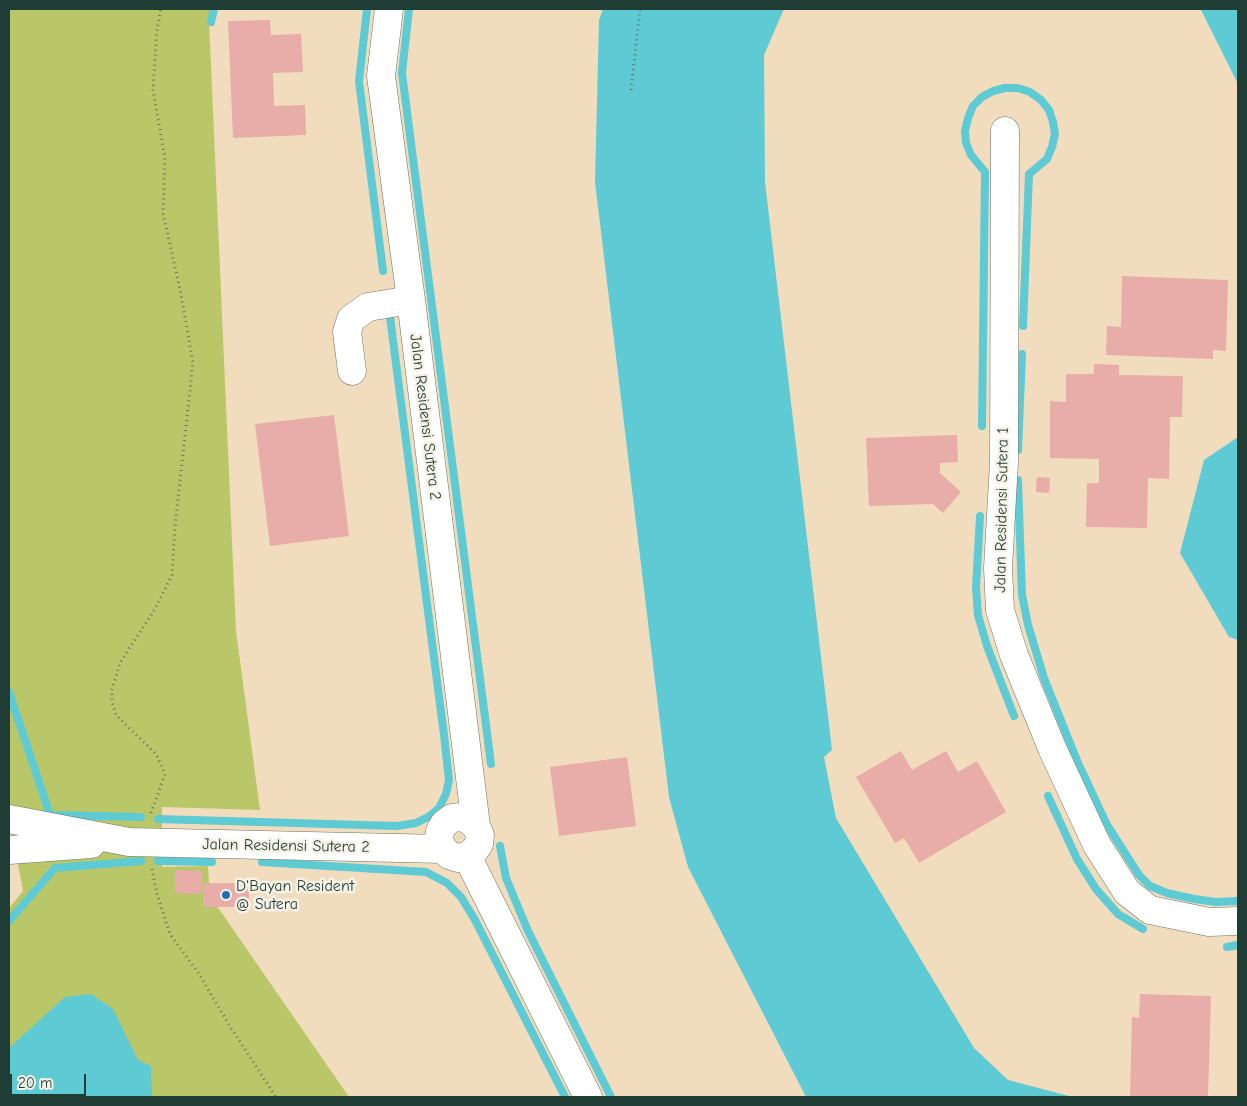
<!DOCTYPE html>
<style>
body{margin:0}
#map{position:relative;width:1247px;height:1106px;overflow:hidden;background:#f2dcbe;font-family:"Comic Neue",sans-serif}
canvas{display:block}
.frame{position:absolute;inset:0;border:10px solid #1f3d34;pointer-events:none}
.scale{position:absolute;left:10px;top:1074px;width:76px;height:22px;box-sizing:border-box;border:2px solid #1f3d34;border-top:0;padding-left:6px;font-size:15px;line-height:18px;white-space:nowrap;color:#1f3d34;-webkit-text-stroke:4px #f7f3e8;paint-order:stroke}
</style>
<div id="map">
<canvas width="1247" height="1106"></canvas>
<div class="frame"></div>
<div class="scale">20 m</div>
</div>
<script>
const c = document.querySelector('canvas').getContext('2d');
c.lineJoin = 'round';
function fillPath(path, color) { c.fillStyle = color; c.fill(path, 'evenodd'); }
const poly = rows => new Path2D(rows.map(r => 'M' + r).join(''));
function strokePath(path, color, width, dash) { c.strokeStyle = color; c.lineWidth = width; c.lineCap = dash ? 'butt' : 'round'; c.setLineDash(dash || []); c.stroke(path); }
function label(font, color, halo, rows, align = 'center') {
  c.font = font + ' "Comic Neue",sans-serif'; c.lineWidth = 5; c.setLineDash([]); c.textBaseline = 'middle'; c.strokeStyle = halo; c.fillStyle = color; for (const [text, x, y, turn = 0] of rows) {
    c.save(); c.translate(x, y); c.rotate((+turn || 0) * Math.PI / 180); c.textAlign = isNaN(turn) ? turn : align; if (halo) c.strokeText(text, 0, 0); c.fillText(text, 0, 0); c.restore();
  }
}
fillPath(poly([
 [9,9,211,9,209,20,236,631,260,810,162,807,162,867,208,866,210,896,349,1097,9,1097,9,908,23,891,9,817]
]), '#bac768');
fillPath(poly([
 [603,9,784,9,764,55,765,182,832,750,824,757,836,818,974,1048,1008,1080,1073,1097,806,1097,688,867,669,797,595,182,599,20],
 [1200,9,1238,9,1238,84,1201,10],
 [1238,437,1238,640,1229,637,1180,553,1204,460],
 [91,994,113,1009,138,1060,151,1066,152,1097,9,1097,9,1048,65,997]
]), '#5dcad4');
strokePath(poly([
 [367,9,359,81,383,271],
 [409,9,402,73,491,764],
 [211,22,214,9],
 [982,426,985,172,971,155,966,143,965,131,968,118,973,106,982,97,993,91,1005,88,1018,88,1030,92,1041,100,1049,110,1053,122,1055,134,1052,147,1047,159,1029,174,1023,326],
 [1018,450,1022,354],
 [1018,480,1022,595,1028,625,1044,678,1078,763,1107,825,1139,875,1150,886,1167,893,1194,899,1216,902,1238,901],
 [980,516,976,588,978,615,987,646,1014,716],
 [9,692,50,815,141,817],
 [1048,796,1077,859,1096,889,1118,914,1143,929],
 [158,819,397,826,416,823,430,816,439,808,446,794,449,780,444,735,390,317],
 [500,846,506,878,528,931,611,1097],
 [158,861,212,862],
 [262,862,426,872,447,883,461,897,475,920,565,1097],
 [9,921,55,868,141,861],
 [1227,947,1238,945]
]), '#5dcad4', 8);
fillPath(poly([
 [270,20,271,35,301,34,303,72,273,73,274,106,305,105,306,135,233,138,228,21],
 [1122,276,1228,280,1226,351,1213,350,1213,359,1106,355,1107,326,1121,327],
 [1094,364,1119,365,1119,375,1183,376,1182,417,1170,417,1169,479,1148,478,1147,528,1086,527,1087,483,1099,483,1099,459,1050,458,1050,401,1066,402,1066,374,1094,374],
 [334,415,349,536,270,546,255,424],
 [957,435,958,462,940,463,940,473,961,492,943,513,933,504,869,506,866,438],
 [1037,477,1050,478,1049,493,1036,492],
 [901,751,912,770,946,751,958,772,977,761,1006,812,919,863,904,838,895,843,856,777],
 [627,757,636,826,559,836,550,767],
 [175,870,202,871,202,894,175,893],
 [203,883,249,883,249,907,203,907],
 [1140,994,1211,996,1208,1097,1130,1097,1132,1017,1139,1018]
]), '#e8aca9');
const minor = poly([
 [389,9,381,76,411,300,476,826],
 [1005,131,1004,462,998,568,1000,610,1014,655,1052,748,1097,845,1127,892,1150,910,1209,922,1238,921],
 [352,371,347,332,351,319,368,307,411,300],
 [9,819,129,842,443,849,449,855,458,858,467,856,474,851,479,844,480,835,476,826,469,820,461,817,452,818,444,824,440,831,439,840,443,849],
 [9,850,91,844],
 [467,856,588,1097]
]);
strokePath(minor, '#697564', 29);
strokePath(poly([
 [631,90,640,9],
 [151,813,165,774,156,754,116,715,112,702,112,689,120,663,155,609,172,575,175,526,193,363,180,289,163,213,165,158,153,90,157,29,161,9],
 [152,869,157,894,170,934,199,974,231,1028,276,1097]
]), '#697564', 3, [1, 4]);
strokePath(minor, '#fff', 28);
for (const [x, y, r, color] of [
 [226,895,5,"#1f6fb2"]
]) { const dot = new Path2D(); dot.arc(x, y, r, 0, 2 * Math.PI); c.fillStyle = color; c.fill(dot); strokePath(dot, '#f7f3e8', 2); }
label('16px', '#1f3d34', '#f7f3e8', [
 ["Jalan Residensi Sutera 2",425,417,83],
 ["Jalan Residensi Sutera 1",1002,510,-89],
 ["Jalan Residensi Sutera 2",286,846,1]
]);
label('16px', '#1f3d34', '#f7f3e8', [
 ["D'Bayan Resident",236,886],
 ["@ Sutera",236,904]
], 'left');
</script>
